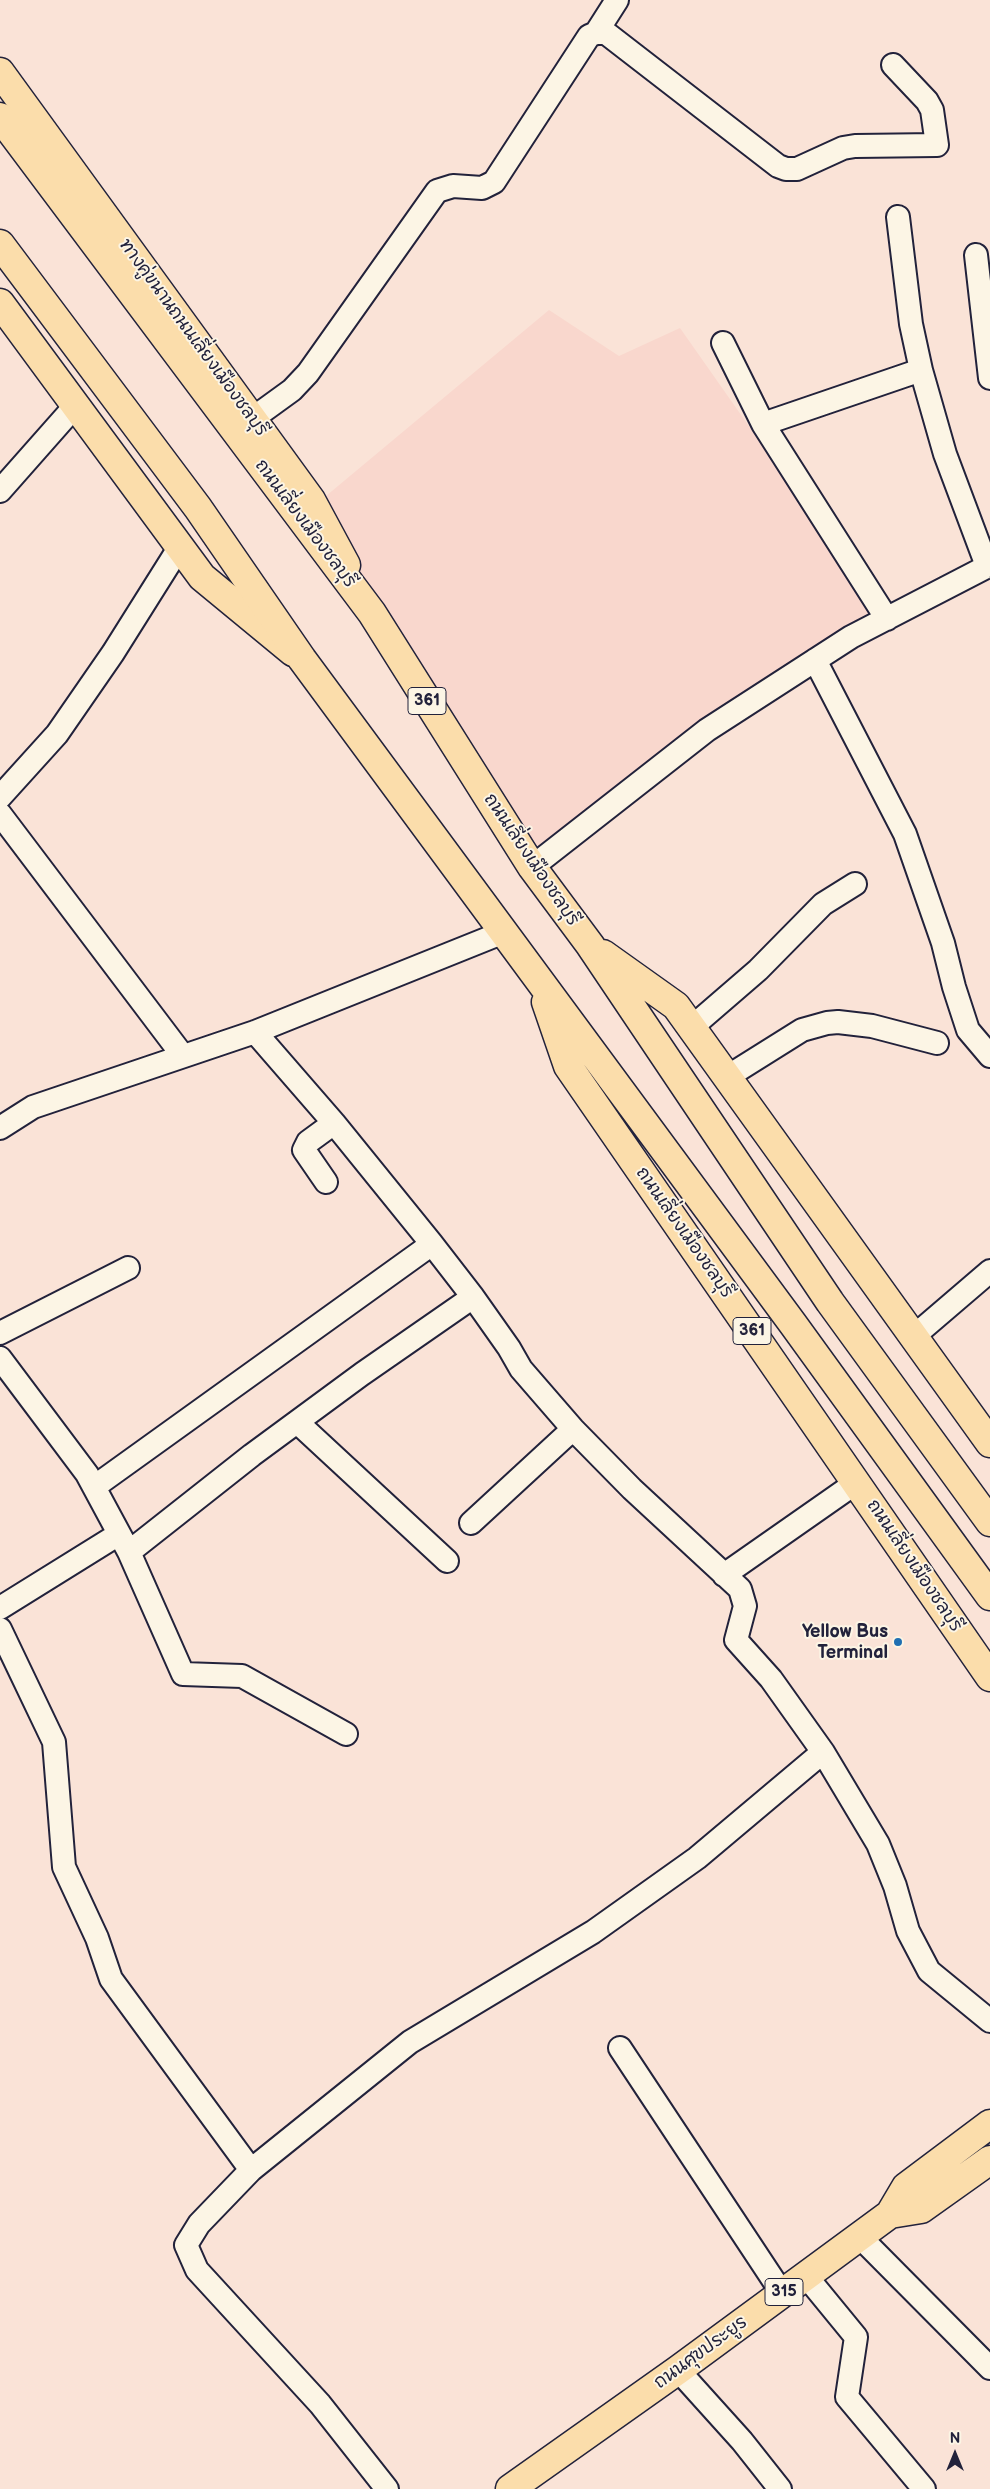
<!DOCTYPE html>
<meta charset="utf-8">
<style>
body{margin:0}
#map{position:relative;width:990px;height:2489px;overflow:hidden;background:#fae3d7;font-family:"Balsamiq Sans",sans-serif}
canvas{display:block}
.north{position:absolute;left:930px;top:2429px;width:50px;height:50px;-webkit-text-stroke:4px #fcf5e5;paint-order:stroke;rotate:0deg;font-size:14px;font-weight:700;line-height:20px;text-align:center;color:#22223b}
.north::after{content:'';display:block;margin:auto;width:18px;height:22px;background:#22223b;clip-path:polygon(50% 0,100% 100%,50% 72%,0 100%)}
</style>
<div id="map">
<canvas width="990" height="2489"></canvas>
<div class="north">N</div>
</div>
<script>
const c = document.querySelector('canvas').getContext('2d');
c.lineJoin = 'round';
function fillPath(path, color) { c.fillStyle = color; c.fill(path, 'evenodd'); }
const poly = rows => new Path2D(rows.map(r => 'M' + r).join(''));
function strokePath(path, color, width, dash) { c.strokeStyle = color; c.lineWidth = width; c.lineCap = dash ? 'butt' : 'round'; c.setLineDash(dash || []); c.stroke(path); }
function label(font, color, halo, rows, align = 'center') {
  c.font = font + ' "Balsamiq Sans","Playpen Sans Thai",sans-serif'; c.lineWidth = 4; c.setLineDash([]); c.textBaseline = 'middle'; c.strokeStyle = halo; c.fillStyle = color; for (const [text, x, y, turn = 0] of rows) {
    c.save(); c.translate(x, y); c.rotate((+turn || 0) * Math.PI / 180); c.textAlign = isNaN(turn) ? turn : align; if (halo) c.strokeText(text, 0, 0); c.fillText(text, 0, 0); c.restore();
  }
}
fillPath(poly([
 [549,310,619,356,680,328,878,610,544,870,463,755,320,501]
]), '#f9d7cd');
const minor = poly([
 [596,33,617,0],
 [898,217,911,324,921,370,945,454,987,566],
 [976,255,990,378],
 [723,343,763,424,921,370],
 [252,419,292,390,308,373,437,191,453,186,482,188,494,182,589,36,596,33,606,33,778,166,786,169,797,169,843,148,855,146,937,145,932,110,927,101,893,65],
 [763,424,887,619],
 [0,491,75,406],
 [815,660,905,834,943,943,954,987,968,1030,990,1056],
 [0,797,57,734,113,653,179,548],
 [0,814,183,1056],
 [532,867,707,730,851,637,990,565],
 [692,1027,758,970,823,904,855,884],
 [255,1032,334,1123,432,1244,473,1297,509,1348,521,1369,573,1429,632,1489,740,1589,745,1606,736,1640,771,1679,823,1752,878,1844,895,1886,908,1931,929,1971,990,2021],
 [727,1077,802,1030,827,1023,838,1022,872,1026,937,1043],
 [0,1128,33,1107,255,1032,504,932],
 [326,1182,304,1150,308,1142,334,1123],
 [0,1333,128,1268],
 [913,1337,990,1271],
 [0,1358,87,1474,129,1552,183,1674,242,1676,346,1734],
 [297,1422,447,1561],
 [94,1487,432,1244],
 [471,1523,573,1429],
 [129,1552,252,1455,362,1374,473,1297],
 [724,1575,857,1482],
 [0,1608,119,1534],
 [0,1629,54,1742,64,1867,97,1938,111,1979,251,2170],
 [620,2048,782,2293],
 [860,2237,990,2368],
 [806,2276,856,2337,847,2397,924,2489],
 [678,2370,742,2441,780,2489],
 [387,2489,320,2404,197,2270,186,2245,199,2224,251,2170,410,2042,593,1932,697,1858,823,1752]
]);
const major = poly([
 [0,72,311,500,346,565],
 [0,303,202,577,293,652],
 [890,2214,921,2209,990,2160],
 [510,2489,678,2370,890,2214,906,2187,990,2124]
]);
const highway = poly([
 [0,117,372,613,532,867,590,945,830,1302,990,1522],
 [0,244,198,508,302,659,793,1324,990,1596],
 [603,954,676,1006,990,1443],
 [546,1002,568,1066,990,1677]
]);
strokePath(minor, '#22223b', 26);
strokePath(major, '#22223b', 31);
strokePath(highway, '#22223b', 31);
strokePath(minor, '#fcf5e5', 22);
strokePath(major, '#fbddab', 28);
strokePath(highway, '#fbddab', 28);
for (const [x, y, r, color] of [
 [898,1642,5,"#1f6fb2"]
]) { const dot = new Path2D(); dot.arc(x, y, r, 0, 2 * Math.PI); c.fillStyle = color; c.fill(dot); strokePath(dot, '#fcf5e5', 2); }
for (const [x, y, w] of [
 [427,701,38],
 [752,1331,38],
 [784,2292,38]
]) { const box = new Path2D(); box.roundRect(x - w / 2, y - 13.5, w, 27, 4); c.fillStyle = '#fcf5e5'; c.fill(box); strokePath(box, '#22223b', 1); }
label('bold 16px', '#22223b', null, [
 ["361",427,701],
 ["361",752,1331],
 ["315",784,2292]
]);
label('18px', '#22223b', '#fcf5e5', [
 ["ทางคู่ขนานถนนเลี่ยงเมืองชลบุรี",193,338,54],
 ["ถนนเลี่ยงเมืองชลบุรี",305,524,53],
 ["ถนนเลี่ยงเมืองชลบุรี",531,860,56],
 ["ถนนเลี่ยงเมืองชลบุรี",684,1233,55],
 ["ถนนเลี่ยงเมืองชลบุรี",914,1566,56],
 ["ถนนศุขประยูร",701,2353,-36]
]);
label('bold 18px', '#22223b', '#fcf5e5', [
 ["Yellow Bus",888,1632],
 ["Terminal",888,1653]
], 'right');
</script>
